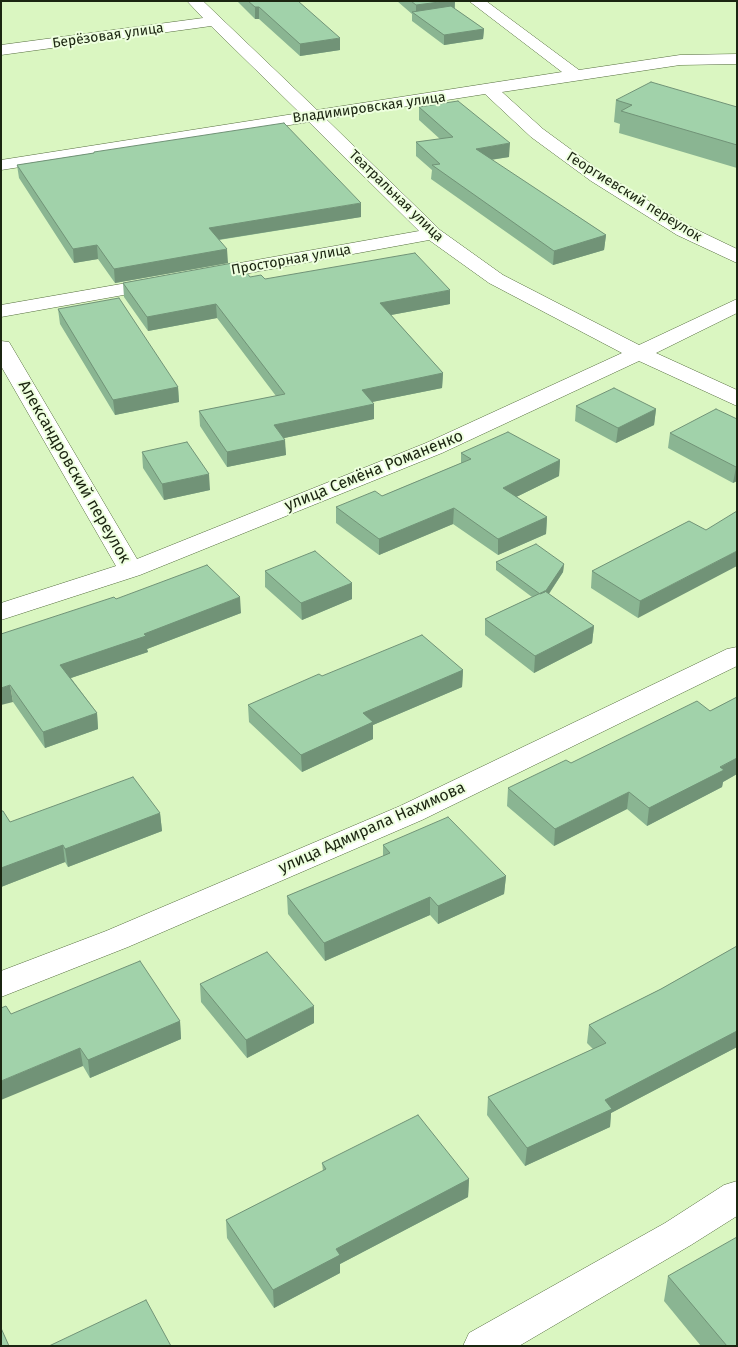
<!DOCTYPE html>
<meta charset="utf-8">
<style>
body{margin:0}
#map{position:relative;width:738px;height:1347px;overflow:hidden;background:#daf6c1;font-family:"Fira Sans",sans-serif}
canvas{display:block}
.frame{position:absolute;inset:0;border:2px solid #1b2511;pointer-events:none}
</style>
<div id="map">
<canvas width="738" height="1347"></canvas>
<div class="frame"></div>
</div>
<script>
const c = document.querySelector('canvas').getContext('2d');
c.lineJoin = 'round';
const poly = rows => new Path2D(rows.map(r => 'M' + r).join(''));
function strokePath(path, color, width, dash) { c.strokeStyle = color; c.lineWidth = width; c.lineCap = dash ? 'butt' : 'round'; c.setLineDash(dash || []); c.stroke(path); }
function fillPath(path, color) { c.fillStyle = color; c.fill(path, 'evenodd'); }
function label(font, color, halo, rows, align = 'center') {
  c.font = font + ' "Fira Sans",sans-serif'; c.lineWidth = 4; c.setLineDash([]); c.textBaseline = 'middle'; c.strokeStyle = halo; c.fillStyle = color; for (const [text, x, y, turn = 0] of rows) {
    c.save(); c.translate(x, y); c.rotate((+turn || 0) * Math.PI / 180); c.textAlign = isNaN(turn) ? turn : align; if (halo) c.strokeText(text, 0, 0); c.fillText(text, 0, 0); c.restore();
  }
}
const minor = poly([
 [187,1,203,1,317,110,562,72,469,1,486,1,579,70,680,55,737,54,737,64,680,65,502,92,543,129,603,173,691,227,737,249,737,263,677,235,591,181,531,137,485,94,326,119,440,230,503,275,639,345,737,299,737,313,656,353,737,390,737,406,639,361,442,453,140,575,1,620,1,603,116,566,1,366,1,341,9,342,12,347,137,559,426,443,622,353,489,283,429,240,206,281,199,279,196,275,199,271,206,269,419,231,309,122,1,170,1,160,300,113,211,26,1,55,1,45,203,18,187,1],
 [161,277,168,279,171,283,168,287,1,317,1,305,161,277],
 [737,647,737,666,422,820,128,947,1,997,1,971,106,931,400,806,727,649,737,647],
 [737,1181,737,1216,691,1245,519,1346,463,1346,469,1333,665,1223,724,1185,737,1181]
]);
strokePath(minor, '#556d3e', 1);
fillPath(minor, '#fff');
fillPath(poly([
 [237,1,298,1,340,50,300,56,259,19,255,19],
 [397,1,455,1,455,9,484,29,483,39,444,45,412,21,412,14],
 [616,100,737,107,737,168,619,133,620,124,614,122],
 [419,107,509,157,491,160,606,235,604,250,553,265,431,179,432,170,416,156,416,142,440,139,419,120],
 [94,152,361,217,219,240,228,263,115,283,98,259,74,263,19,178,17,165,94,153],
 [250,277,450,304,391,315,443,373,442,388,372,402,374,404,374,419,284,438,286,455,227,467,200,426,199,411,276,396,217,318,148,331,124,297,123,283],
 [58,309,178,387,179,402,115,415,60,324],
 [576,406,656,409,654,425,616,443,575,421],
 [737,419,737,481,733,483,668,448,670,433],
 [142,452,210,490,164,500,143,468],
 [461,453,560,460,559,476,516,497,547,517,546,534,498,555,453,524,379,555,336,523,336,507,382,496,461,463],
 [689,521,638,618,591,588,592,571],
 [496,562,564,564,563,572,549,594,594,626,592,643,534,673,485,635,485,619,532,597,496,570],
 [265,571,352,583,352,599,302,620,265,587],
 [116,599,241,613,147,649,148,652,71,678,97,713,98,729,45,748,13,702,1,634],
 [463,670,462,687,373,725,373,739,302,772,249,722,248,705,322,676],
 [737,697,737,774,723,782,722,787,647,826,627,809,554,846,507,806,508,788,571,763,710,711],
 [1,811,10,822,160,813,162,831,68,867,65,862,1,887],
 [383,845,506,876,504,894,438,924,430,915,325,961,288,914,287,896,383,857],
 [737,946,737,1047,611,1113,610,1127,525,1166,487,1115,488,1097,593,1049,587,1043,589,1025,661,989],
 [200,984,314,1023,247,1058,201,1002],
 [11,1014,180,1021,181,1039,90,1078,83,1066],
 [322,1163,469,1179,468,1197,340,1264,340,1273,274,1308,227,1238,226,1220,323,1171],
 [668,1276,737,1346,701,1346,664,1301]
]), '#8ab592');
fillPath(poly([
 [447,1,455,1,454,12,416,15,416,5],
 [255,7,259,7,259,19,255,19],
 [484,29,483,39,444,45,444,35],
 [340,38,340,50,300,56,300,44],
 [510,143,509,157,475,162,476,149],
 [361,203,361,217,210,241,209,228],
 [606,235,604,250,553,265,554,251],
 [97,245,98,259,74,263,73,249],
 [227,249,228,263,115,283,114,269],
 [450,290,450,304,380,317,380,303],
 [216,304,217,318,148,331,147,317],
 [443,373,442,388,362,404,362,390],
 [178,387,179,402,115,415,113,400],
 [374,404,374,419,275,440,274,425],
 [656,409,654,425,616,443,618,428],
 [285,440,286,455,227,467,227,452],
 [560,460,559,476,502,504,503,488],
 [737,466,737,481,733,483,736,467],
 [209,474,210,490,164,500,162,484],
 [454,508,453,524,379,555,379,539],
 [547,517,546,534,498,555,498,539],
 [737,551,737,566,638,618,640,601],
 [564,564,563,572,542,604,542,595],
 [352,583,352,599,302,620,301,603],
 [240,597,241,613,147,649,148,652,62,681,60,665],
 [594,626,592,643,534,673,535,656],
 [463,670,462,687,373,725,373,739,302,772,301,755,363,713],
 [10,685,13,702,1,705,1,688],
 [97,713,98,729,45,748,43,732],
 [737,758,737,774,723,782,722,787,647,826,649,808],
 [629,792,627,809,554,846,555,829],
 [160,813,162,831,68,867,65,849],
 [63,845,65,862,1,887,1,868],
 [506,876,504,894,438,924,438,906],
 [430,897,430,915,325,961,324,943],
 [314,1006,314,1023,247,1058,246,1040],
 [180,1021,181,1039,90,1078,88,1060],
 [737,1031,737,1047,611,1113,610,1127,525,1166,527,1148,605,1100],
 [80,1048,83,1066,1,1100,1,1081],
 [469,1179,468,1197,340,1264,340,1273,274,1308,273,1290,336,1249]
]), '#719377');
const building = poly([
 [248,1,298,1,340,38,300,44,259,7,255,7,248,1],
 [411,1,447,1,416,5,411,1],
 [451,6,484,29,444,35,412,12,451,6],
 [651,82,737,107,737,145,621,111,632,105,616,100,651,82],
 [458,101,510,143,476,149,606,235,554,251,432,165,440,164,416,142,453,137,419,107,458,101],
 [284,123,361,203,209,228,227,249,114,269,97,245,73,249,17,165,94,153,94,152,284,123],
 [415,253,450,290,380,303,443,373,362,390,374,404,274,425,285,440,227,452,199,411,285,394,216,304,147,317,123,283,238,262,250,277,261,275,265,279,415,253],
 [119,298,178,387,113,400,58,309,119,298],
 [614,388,656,409,618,428,576,406,614,388],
 [716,409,737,419,737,466,736,467,670,433,716,409],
 [508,432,560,460,503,488,547,517,498,539,454,508,379,539,336,507,375,491,382,496,471,459,461,453,508,432],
 [187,442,209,474,162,484,142,452,187,442],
 [737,511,737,551,640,601,592,571,689,521,706,530,737,511],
 [536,544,564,564,545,592,540,594,496,562,536,544],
 [315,551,352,583,301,603,265,571,315,551],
 [207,565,240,597,144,634,146,636,60,665,97,713,43,732,10,685,1,688,1,634,114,597,116,599,207,565],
 [545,591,594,626,535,656,485,619,545,591],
 [422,635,463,670,363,713,373,722,301,755,248,705,319,674,322,676,422,635],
 [737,697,737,758,720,767,724,770,649,808,629,792,555,829,508,788,566,760,571,763,697,701,710,711,737,697],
 [133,777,160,813,65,849,63,845,1,868,1,811,3,811,10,822,133,777],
 [448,817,506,876,438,906,430,897,324,943,287,896,390,853,383,845,448,817],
 [737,946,737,1031,605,1100,612,1109,527,1148,488,1097,606,1043,589,1025,661,989,737,946],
 [267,952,314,1006,246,1040,200,984,267,952],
 [140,961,180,1021,88,1060,80,1048,1,1081,1,1008,6,1006,11,1014,140,961],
 [418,1115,469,1179,336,1249,340,1255,273,1290,226,1220,326,1169,322,1163,418,1115],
 [737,1237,737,1346,727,1346,668,1276,737,1237],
 [146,1300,171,1346,49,1346,146,1300],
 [1,1328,9,1346,1,1346,1,1328]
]);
fillPath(building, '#a1d2aa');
strokePath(building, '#719377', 1);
label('14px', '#1b2511', '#eeffdf', [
 ["Берёзовая улица",108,36,-8],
 ["Владимировская улица",369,108,-8],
 ["Театральная улица",396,196,44],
 ["Георгиевский переулок",634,197,32],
 ["Просторная улица",291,260,-10]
]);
label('16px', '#1b2511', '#eeffdf', [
 ["улица Семёна Романенко",374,471,-22],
 ["Александровский переулок",74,472,60],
 ["улица Адмирала Нахимова",372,828,-24]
]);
</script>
